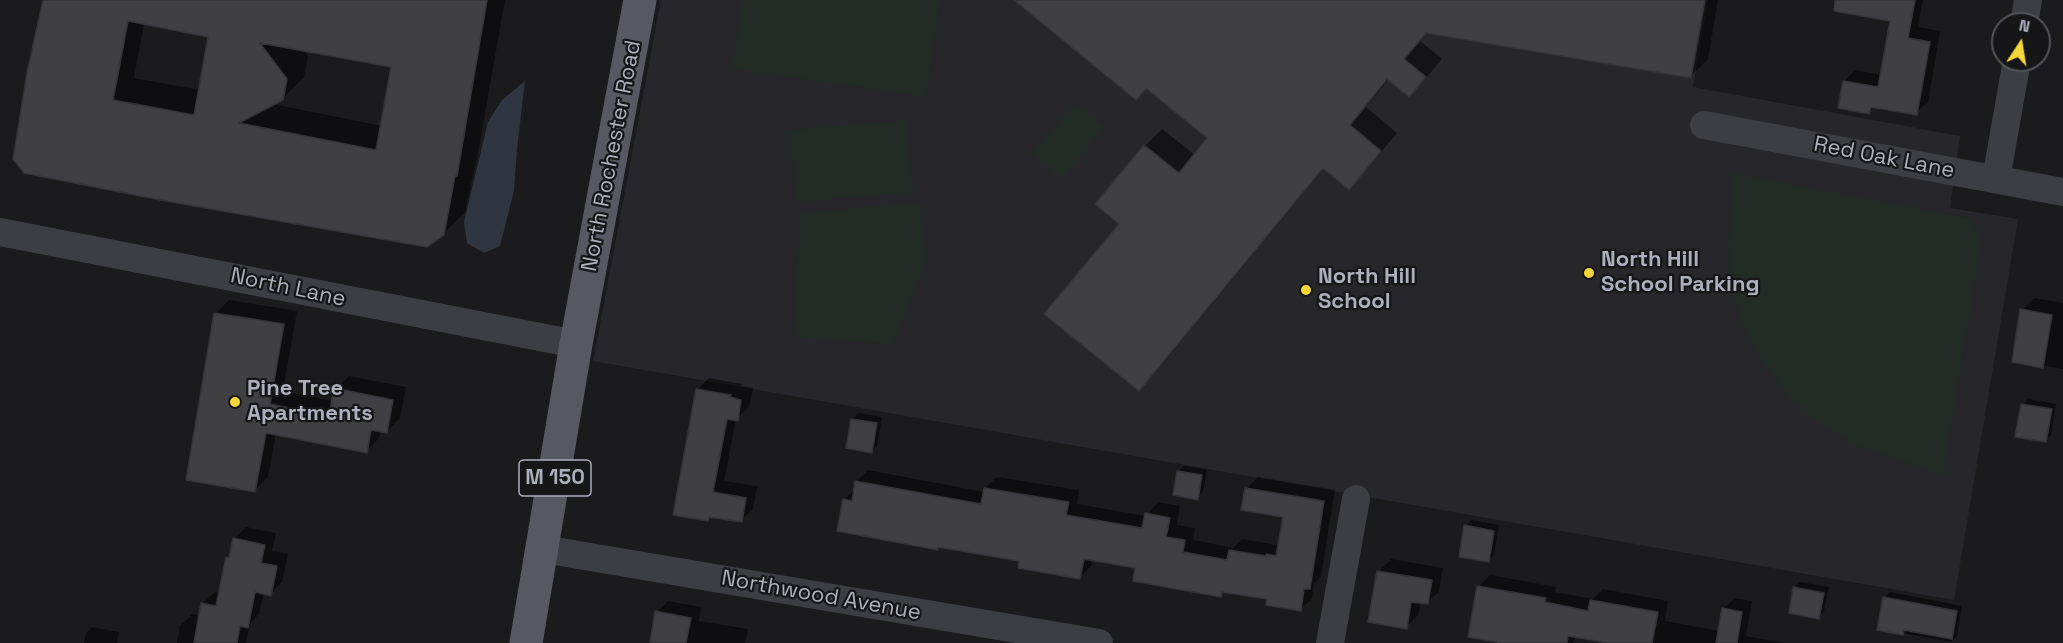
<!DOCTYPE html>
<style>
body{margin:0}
#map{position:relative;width:2063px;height:643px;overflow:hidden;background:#1b1a1d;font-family:"Space Grotesk",sans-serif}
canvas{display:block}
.north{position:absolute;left:1991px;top:12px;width:60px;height:60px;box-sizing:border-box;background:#161518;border:2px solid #52535a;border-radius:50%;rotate:12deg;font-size:16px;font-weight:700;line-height:24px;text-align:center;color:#adafbc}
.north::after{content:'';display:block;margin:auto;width:21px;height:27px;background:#f6d739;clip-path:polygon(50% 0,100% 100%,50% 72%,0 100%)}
</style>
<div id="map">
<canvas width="2063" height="643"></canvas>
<div class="north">N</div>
</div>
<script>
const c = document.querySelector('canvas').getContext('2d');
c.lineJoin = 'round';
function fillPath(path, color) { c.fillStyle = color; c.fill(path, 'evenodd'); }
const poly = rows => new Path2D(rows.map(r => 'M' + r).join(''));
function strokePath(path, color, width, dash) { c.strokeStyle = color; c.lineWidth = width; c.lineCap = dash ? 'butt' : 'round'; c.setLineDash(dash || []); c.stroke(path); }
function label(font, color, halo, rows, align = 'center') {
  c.font = font + ' "Space Grotesk",sans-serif'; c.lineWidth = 4.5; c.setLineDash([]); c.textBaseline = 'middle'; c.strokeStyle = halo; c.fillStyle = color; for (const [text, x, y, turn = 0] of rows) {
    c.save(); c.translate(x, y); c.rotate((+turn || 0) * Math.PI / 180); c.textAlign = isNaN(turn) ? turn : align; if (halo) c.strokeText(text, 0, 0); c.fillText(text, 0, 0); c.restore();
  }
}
fillPath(poly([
 [661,0,1708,0,1693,87,1960,136,1950,208,2018,219,1954,600,593,361]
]), '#27262a');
fillPath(poly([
 [742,0,940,0,926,97,732,69],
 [1075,103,1105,128,1062,179,1032,153],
 [907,120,913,192,796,202,790,130],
 [1733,173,1969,218,1982,238,1943,475,1857,446,1817,422,1789,396,1762,361,1741,323,1729,275,1728,243],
 [919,202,928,257,893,345,794,337,800,213]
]), '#222b25');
fillPath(poly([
 [525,81,517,149,514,191,500,246,484,253,467,243,464,222,488,122,502,100]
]), '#2f3642');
fillPath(poly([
 [43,0,505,0,478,153,465,212,443,234,166,200],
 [144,23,210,35,200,90,134,78],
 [302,49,393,66,382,126,273,104,282,99,304,77,308,56],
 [1034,0,1718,0,1708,59,1690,77,1428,32,1420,41,1442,59,1426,78,1409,95,1389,79,1366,107,1397,133,1366,170,1349,188,1325,167,1156,372,1139,389,1121,223,1097,204,1145,146,1162,129,1195,155,1209,138],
 [1857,0,1923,0,1918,27,1940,31,1928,102,1916,113,1875,106,1869,112,1844,82,1855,70,1882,75,1891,20],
 [2034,298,2063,303,2063,369,2013,360,2022,310],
 [229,300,297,311,283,391,333,401,336,389,349,376,406,387,400,418,386,432,381,431,379,438,366,452,276,433,268,477,255,490,216,313],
 [709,378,742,384,741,386,753,388,749,407,736,419,724,481,757,486,753,509,741,521,712,516,708,520,697,390],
 [2028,399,2056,404,2051,435,2045,441,2022,405],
 [858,413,882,417,877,446,871,451,852,419],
 [1184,466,1207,470,1203,492,1197,498,1178,471],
 [868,470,984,492,985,488,997,477,1079,490,1077,504,1146,516,1158,502,1180,506,1177,525,1195,528,1193,540,1233,548,1242,539,1277,545,1279,543,1285,515,1246,489,1258,477,1335,490,1321,576,1314,584,1312,598,1300,610,1269,598,1225,591,1220,595,1137,566,1092,559,1091,566,1080,577,1021,560,940,546,938,548,844,500,855,489,856,482],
 [1471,520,1499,525,1494,555,1488,561,1466,526],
 [246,527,276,533,272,551,288,554,282,582,270,594,264,593,259,614,250,624,246,643,177,643,180,626,192,614,200,616,203,603,215,592,220,593,227,558,231,553,234,539],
 [1391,559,1443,568,1439,591,1427,603,1421,602,1418,615,1406,627,1379,571],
 [1490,575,1556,587,1555,592,1593,599,1603,589,1668,601,1665,621,1720,631,1723,609,1735,598,1752,601,1746,636,1784,643,1613,643,1576,636,1573,643,1512,643,1479,586],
 [1800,582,1829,587,1824,611,1819,617,1794,588],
 [1890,592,1962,606,1957,636,1951,642,1879,629,1884,598],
 [668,601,701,607,699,621,748,629,745,643,651,643,657,612],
 [92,627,119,632,117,643,84,643,86,633]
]), '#0007');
const building = poly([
 [43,0,487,0,457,176,455,176,444,235,427,247,166,201,24,173,13,159,27,73,43,0],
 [128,21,208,37,194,115,113,100,128,21],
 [260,43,391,67,376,150,239,123,283,100,287,79,260,43],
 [1014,0,1705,0,1691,78,1426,33,1404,59,1426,77,1409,97,1387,79,1350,125,1381,151,1349,190,1323,168,1139,391,1044,314,1119,224,1095,204,1144,145,1179,173,1207,138,1146,88,1136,100,1014,0],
 [1835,0,1915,0,1908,38,1930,42,1917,115,1871,107,1869,114,1838,108,1843,81,1878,87,1890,21,1834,11,1835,0],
 [2020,309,2052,315,2043,368,2012,362,2020,309],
 [214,313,284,324,270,404,329,416,334,388,393,400,387,433,371,430,367,453,266,433,255,492,186,480,214,313],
 [696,389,731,395,730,397,741,400,738,421,727,419,713,492,746,498,742,522,709,517,708,521,673,515,696,389],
 [2021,404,2052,409,2046,442,2015,437,2021,404],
 [851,419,877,423,872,453,846,448,851,419],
 [1177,471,1202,475,1198,500,1173,495,1177,471],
 [855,481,981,504,984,488,1069,502,1066,515,1142,528,1145,513,1170,518,1166,537,1185,540,1183,552,1227,560,1229,550,1266,556,1266,554,1276,556,1283,517,1241,510,1245,488,1324,501,1310,589,1304,589,1301,611,1266,605,1267,599,1222,592,1221,597,1133,581,1135,568,1084,559,1080,579,1018,568,1019,561,938,547,938,550,837,531,843,499,852,501,855,481],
 [1464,525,1494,531,1489,562,1459,557,1464,525],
 [233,538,265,545,261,563,277,566,271,596,255,592,248,628,240,626,237,643,194,643,201,603,216,606,226,557,229,558,233,538],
 [1377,571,1432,580,1428,604,1411,602,1407,629,1368,622,1377,571],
 [1477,586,1546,598,1545,602,1588,611,1590,600,1658,612,1652,643,1608,643,1568,636,1567,643,1502,643,1468,637,1477,586],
 [1793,587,1824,593,1819,619,1789,613,1793,587],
 [1883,597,1957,611,1952,639,1904,630,1903,635,1877,630,1883,597],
 [1722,608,1742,612,1737,643,1716,643,1722,608],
 [655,611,691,618,686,643,650,643,655,611]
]);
fillPath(building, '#403f44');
strokePath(building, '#353439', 1.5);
strokePath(poly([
 [2024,24,2028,0],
 [1704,125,2063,192],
 [1996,179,2017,60],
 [0,232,576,344],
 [543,549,1099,643],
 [1330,643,1356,499]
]), '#3d3d44', 28);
strokePath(poly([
 [526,643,576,344,640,0]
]), '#575861', 33);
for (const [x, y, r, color] of [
 [1589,273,6,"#f6d739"],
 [1306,290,6,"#f6d739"],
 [235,402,6,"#f6d739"]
]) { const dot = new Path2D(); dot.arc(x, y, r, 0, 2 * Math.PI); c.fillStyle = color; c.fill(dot); strokePath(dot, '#161518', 2); }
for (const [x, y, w] of [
 [555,478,72]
]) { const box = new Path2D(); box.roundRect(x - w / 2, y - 18, w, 36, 4.5); c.fillStyle = '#161518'; c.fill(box); strokePath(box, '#adafbc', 1.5); }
label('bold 21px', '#adafbc', null, [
 ["M 150",555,478]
]);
label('22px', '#adafbc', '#161518', [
 ["North Rochester Road",612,156,-79],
 ["Red Oak Lane",1884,158,11],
 ["North Lane",288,288,12],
 ["Northwood Avenue",821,596,10]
]);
label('bold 22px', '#adafbc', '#161518', [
 ["North Hill",1601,260],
 ["School Parking",1601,285],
 ["North Hill",1318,277],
 ["School",1318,302],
 ["Pine Tree",247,389],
 ["Apartments",247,414]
], 'left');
</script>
